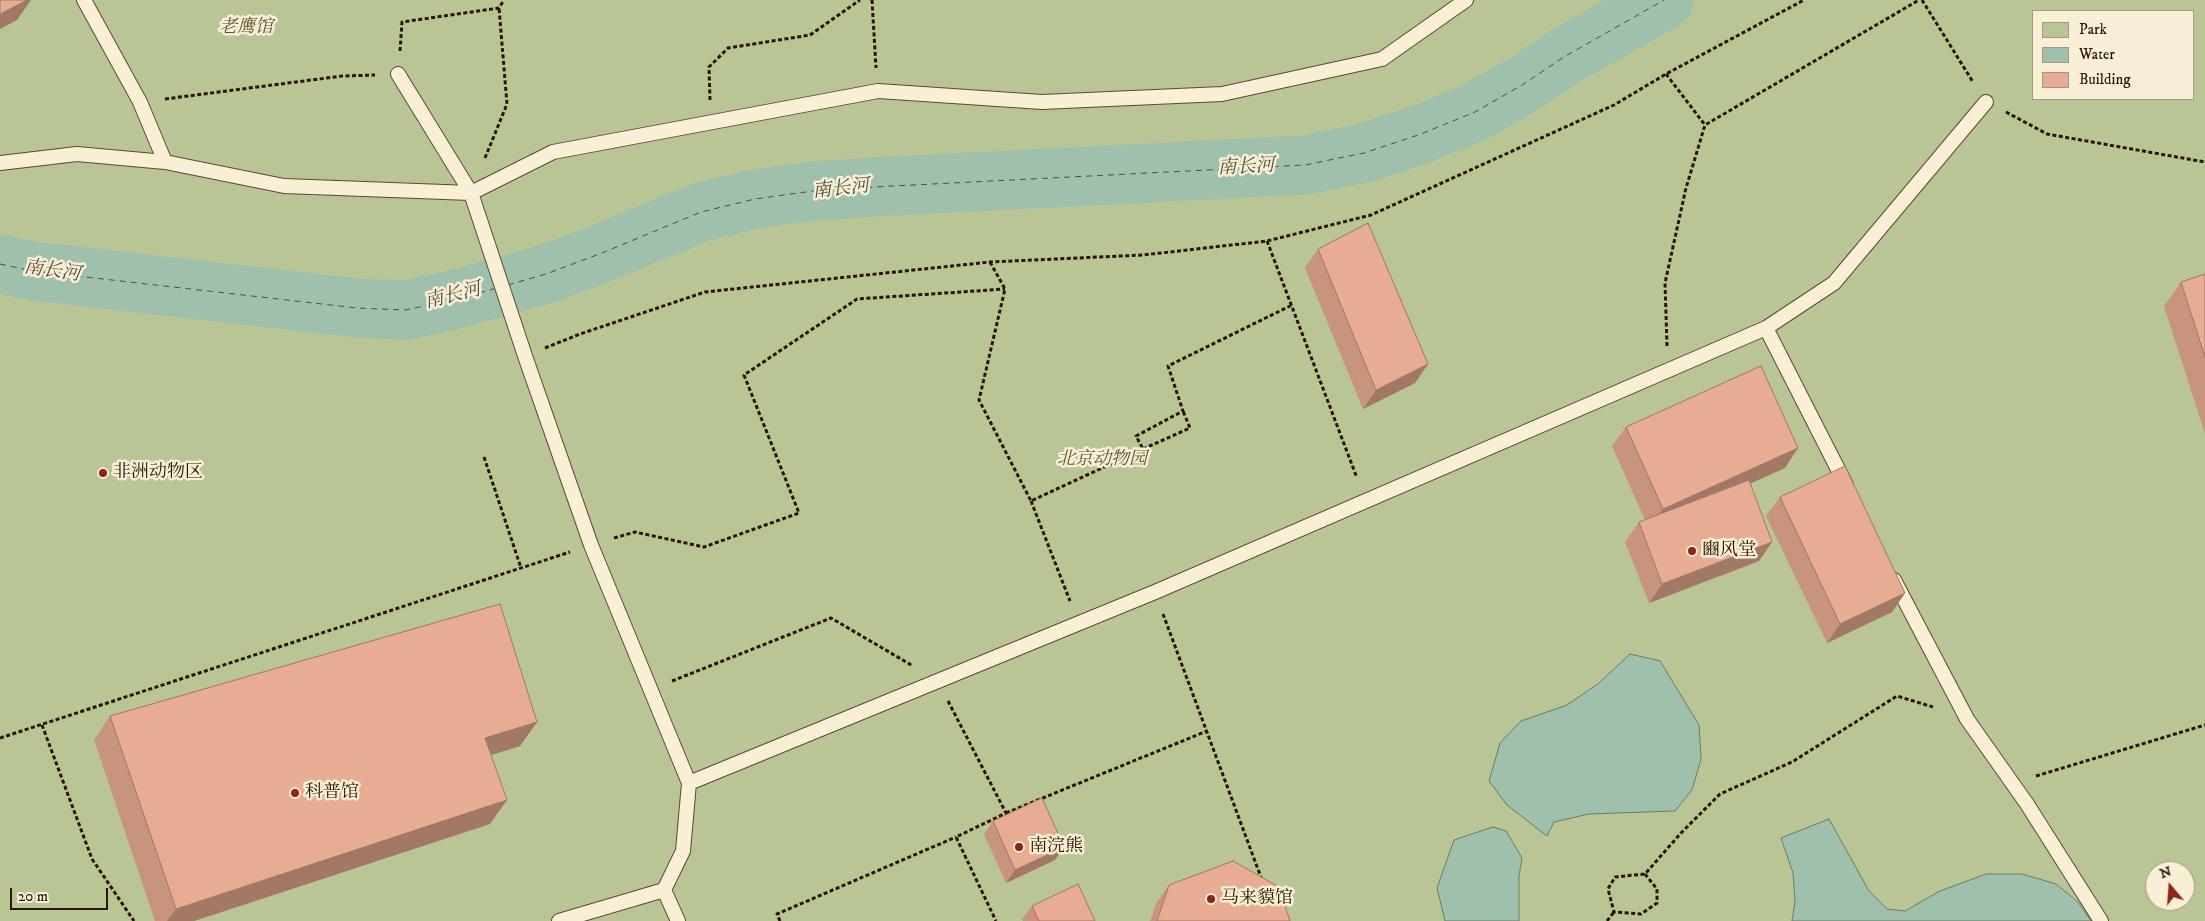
<!DOCTYPE html>
<meta charset="utf-8">
<style>
body{margin:0}
#map{position:relative;width:2205px;height:921px;overflow:hidden;background:#f6e5c0;font-family:"IM FELL DW Pica",serif}
canvas{display:block}
.legend{position:absolute;left:2032px;top:10px;width:162px;height:90px;box-sizing:border-box;background:#f9eed6;border:1px solid #a69780;margin:0;padding:6px 9px;list-style:none;font-size:15px;color:#2a1500}
.legend li{display:flex;align-items:center;gap:10px;height:25px}
.legend b{width:25px;border:1px solid #a69780}
.north{position:absolute;left:2145px;top:861px;width:50px;height:50px;box-sizing:border-box;background:#f9eed6;border:1px solid #a69780;border-radius:50%;rotate:342deg;font-size:14px;font-weight:700;line-height:20px;text-align:center;color:#2a1500}
.north::after{content:'';display:block;margin:auto;width:18px;height:22px;background:#8f2418;clip-path:polygon(50% 0,100% 100%,50% 72%,0 100%)}
.scale{position:absolute;left:10px;top:888px;width:98px;height:22px;box-sizing:border-box;border:2px solid #2a1500;border-top:0;padding-left:6px;font-size:15px;line-height:18px;white-space:nowrap;color:#2a1500;-webkit-text-stroke:4px #f9eed6;paint-order:stroke}
</style>
<div id="map">
<canvas width="2205" height="921"></canvas>
<ul class="legend">
<li><b style="height:14px;background:#b9c595"></b>Park</li>
<li><b style="height:14px;background:#9ec0ad"></b>Water</li>
<li><b style="height:14px;background:#e8ac93"></b>Building</li>
</ul>
<div class="north">N</div>
<div class="scale">20 m</div>
</div>
<script>
const c = document.querySelector('canvas').getContext('2d');
c.lineJoin = 'round';
function fillPath(path, color) { c.fillStyle = color; c.fill(path, 'evenodd'); }
const poly = rows => new Path2D(rows.map(r => 'M' + r).join(''));
function strokePath(path, color, width, dash) { c.strokeStyle = color; c.lineWidth = width; c.lineCap = dash ? 'butt' : 'round'; c.setLineDash(dash || []); c.stroke(path); }
function label(font, color, halo, rows, align = 'center') {
  c.font = font + ' "IM FELL DW Pica","Noto Serif SC",serif'; c.lineWidth = 5; c.setLineDash([]); c.textBaseline = 'middle'; c.strokeStyle = halo; c.fillStyle = color; for (const [text, x, y, turn = 0] of rows) {
    c.save(); c.translate(x, y); c.rotate((+turn || 0) * Math.PI / 180); c.textAlign = isNaN(turn) ? turn : align; if (halo) c.strokeText(text, 0, 0); c.fillText(text, 0, 0); c.restore();
  }
}
fillPath(poly([
 [0,0,2205,0,2205,921,0,921],
 [2034,11,2194,11,2194,99,2034,99],
 [2155,871,2185,871,2185,901,2155,901]
]), '#b9c595');
const water = poly([
 [1630,654,1660,661,1699,725,1701,759,1692,790,1675,811,1589,814,1554,822,1547,836,1507,805,1489,781,1500,743,1521,721,1567,705,1599,683,1630,654],
 [1829,819,1869,891,1887,909,1905,911,1940,891,1986,874,2022,874,2056,884,2078,902,2091,921,1792,921,1795,902,1793,873,1781,838,1829,819],
 [1493,827,1506,831,1522,858,1519,876,1519,921,1445,921,1437,888,1454,840,1493,827]
]);
fillPath(water, '#9ec0ad');
strokePath(water, '#707c68', 1);
strokePath(poly([
 [0,264,33,271,357,308,405,310,449,301,546,274,602,253,701,212,755,199,813,191,874,187,1305,165,1364,153,1421,134,1475,112,1522,85,1564,57,1664,0]
]), '#9ec0ad', 59);
strokePath(poly([
 [0,264,33,271,357,308,405,310,449,301,497,288],
 [508,285,546,274,602,253,701,212,755,199,813,191,874,187,1305,165,1364,153,1421,134,1475,112,1522,85,1564,57,1664,0]
]), '#53513d', 1, [6, 5]);
const lane = poly([
 [84,0,140,102,165,162,284,186,471,193,553,152,878,91,1042,102,1222,94,1382,59,1466,0],
 [398,74,471,193,525,356,591,545,689,783,683,851,664,890,678,921],
 [0,163,77,154,165,162],
 [1766,328,1846,485],
 [1894,580,1967,719,2027,804,2101,921],
 [689,783,1155,592,1766,328,1834,283,1986,102],
 [559,921,664,890]
]);
strokePath(lane, '#5d4930', 16);
strokePath(poly([
 [872,0,876,68],
 [1922,0,1973,82],
 [400,51,402,22,499,8,504,0],
 [1666,74,1705,125],
 [165,99,342,76,375,75],
 [710,100,709,67,728,48,810,35,860,0],
 [2006,112,2047,134,2205,162],
 [485,158,507,104,499,8],
 [1267,241,1357,478],
 [990,262,1005,289,979,400,1031,501,1143,449,1136,436,1183,411,1168,366,1292,305],
 [1667,346,1665,283,1686,188,1705,125,1919,0],
 [545,348,580,334,705,292,990,262,1143,255,1267,241,1371,215,1614,105,1666,74,1804,0],
 [1143,449,1190,428,1183,411],
 [484,457,521,568],
 [1031,501,1070,601],
 [614,538,635,532,704,547,799,513,744,375,857,299,1005,289],
 [1163,614,1262,880],
 [672,681,831,618,913,666],
 [948,701,1006,813,956,837,996,921],
 [42,725,92,859,134,921],
 [0,738,570,552],
 [2036,776,2205,725],
 [1006,813,1207,731],
 [1645,874,1657,889,1657,903,1641,914,1614,912,1608,889,1615,877,1645,874,1681,833,1720,794,1792,762,1897,696,1933,707],
 [780,921,777,914,956,837],
 [1607,921,1614,912]
]), '#2a1500', 3, [4, 2.5]);
strokePath(lane, '#f9eed6', 14);
fillPath(poly([
 [1318,249,1428,364,1415,383,1363,409,1305,268],
 [2205,274,2205,434,2164,306,2181,282],
 [1626,427,1785,468,1750,483,1772,542,1759,561,1649,603,1625,542,1639,522,1645,520,1612,446],
 [1780,497,1905,593,1892,612,1827,643,1766,516],
 [110,716,537,722,520,746,491,755,490,824,194,921,155,921,94,740],
 [993,821,1055,860,1006,883,984,834],
 [1169,885,1290,921,1150,921,1156,904],
 [1032,906,1095,921,1023,921,1022,919]
]), '#c8947e');
fillPath(poly([
 [27,0,31,0,17,20,0,29,0,14],
 [1428,364,1415,383,1363,409,1376,390],
 [1798,448,1785,468,1649,529,1663,509],
 [1772,542,1759,561,1649,603,1662,584],
 [1905,593,1892,612,1827,643,1840,624],
 [537,722,520,746,469,762,485,738],
 [507,800,490,824,194,921,167,921,176,909],
 [1064,847,1055,860,1006,883,1015,870]
]), '#a27867');
const building = poly([
 [0,0,27,0,0,14,0,0],
 [1368,223,1428,364,1376,390,1318,249,1368,223],
 [2205,274,2205,357,2181,282,2205,274],
 [1761,366,1798,448,1663,509,1626,427,1761,366],
 [1845,466,1905,593,1840,624,1780,497,1845,466],
 [1749,480,1772,542,1662,584,1639,522,1749,480],
 [500,604,537,722,485,738,507,800,176,909,110,716,500,604],
 [1042,798,1064,847,1015,870,993,821,1042,798],
 [1233,861,1279,887,1290,921,1157,921,1169,885,1233,861],
 [1078,884,1095,921,1039,921,1032,906,1078,884]
]);
fillPath(building, '#e8ac93');
strokePath(building, '#a27867', 1);
for (const [x, y, r, color] of [
 [103,473,5,"#8f2418"],
 [1692,551,5,"#8f2418"],
 [295,793,5,"#8f2418"],
 [1019,847,5,"#8f2418"],
 [1211,899,5,"#8f2418"]
]) { const dot = new Path2D(); dot.arc(x, y, r, 0, 2 * Math.PI); c.fillStyle = color; c.fill(dot); strokePath(dot, '#f9eed6', 2); }
label('italic 18px', '#5c5334', '#f9eed6', [
 ["老鹰馆",246,28],
 ["北京动物园",1102,460]
]);
label('18px', '#2a1500', '#f9eed6', [
 ["非洲动物区",113,473],
 ["豳风堂",1702,551],
 ["科普馆",305,793],
 ["南浣熊",1029,847],
 ["马来貘馆",1221,899]
], 'left');
label('italic 19px', '#53513d', '#f9eed6', [
 ["南长河",1246,168,-3],
 ["南长河",841,190,-6],
 ["南长河",52,272,8],
 ["南长河",453,297,-14]
]);
</script>
